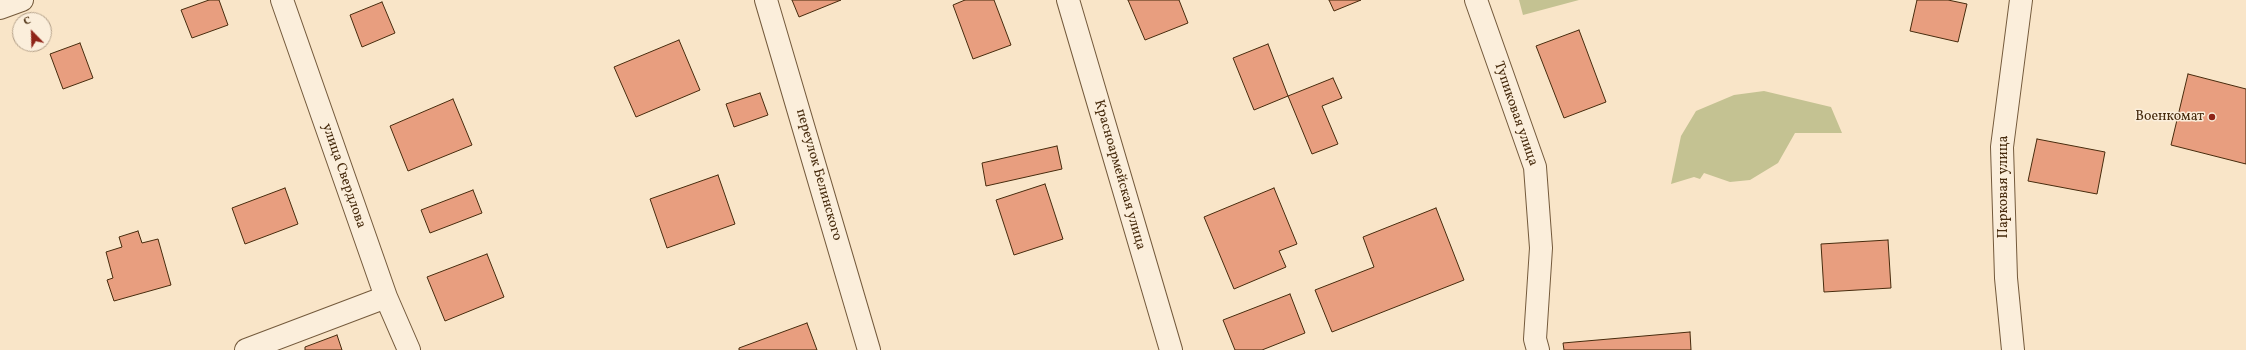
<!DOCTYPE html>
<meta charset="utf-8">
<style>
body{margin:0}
#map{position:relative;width:2246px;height:350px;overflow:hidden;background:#f9e5c8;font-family:Vollkorn,serif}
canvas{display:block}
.north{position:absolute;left:12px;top:12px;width:40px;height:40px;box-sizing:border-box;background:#fbeedb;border:1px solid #b3a089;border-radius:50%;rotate:337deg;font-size:11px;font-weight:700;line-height:16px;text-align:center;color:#472b0d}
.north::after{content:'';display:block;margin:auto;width:14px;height:18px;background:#8f2418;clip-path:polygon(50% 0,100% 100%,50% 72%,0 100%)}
</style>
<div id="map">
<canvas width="2246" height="350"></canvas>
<div class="north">С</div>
</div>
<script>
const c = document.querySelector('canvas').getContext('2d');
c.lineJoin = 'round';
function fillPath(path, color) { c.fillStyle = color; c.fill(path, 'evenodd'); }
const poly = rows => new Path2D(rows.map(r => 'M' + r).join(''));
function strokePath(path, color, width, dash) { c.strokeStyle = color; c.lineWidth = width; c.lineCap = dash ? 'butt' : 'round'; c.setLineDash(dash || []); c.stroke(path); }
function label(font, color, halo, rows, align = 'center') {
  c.font = font + ' Vollkorn,serif'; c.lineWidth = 3; c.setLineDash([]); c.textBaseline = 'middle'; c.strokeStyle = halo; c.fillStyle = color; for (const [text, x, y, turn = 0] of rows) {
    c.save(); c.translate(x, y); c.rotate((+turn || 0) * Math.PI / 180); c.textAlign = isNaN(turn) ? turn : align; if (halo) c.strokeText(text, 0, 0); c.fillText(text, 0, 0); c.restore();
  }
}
fillPath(poly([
 [1519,0,1579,0,1523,15],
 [1764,91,1831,107,1842,133,1795,133,1778,163,1750,180,1730,182,1704,173,1700,179,1694,177,1671,184,1681,136,1696,111,1734,95]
]), '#c4c292');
const building = poly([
 [209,0,219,0,228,25,192,38,181,10,209,0],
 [792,0,841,0,799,17,792,0],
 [965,0,994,0,1011,45,973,59,953,5,965,0],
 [1128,0,1179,0,1188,23,1145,40,1128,0],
 [1329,0,1361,0,1334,11,1329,0],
 [1917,0,1948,0,1967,4,1958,42,1910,31,1917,0],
 [382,2,395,33,362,47,350,15,382,2],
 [1579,30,1606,102,1564,118,1536,46,1579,30],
 [679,40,700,90,636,117,614,67,679,40],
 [80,43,93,78,63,89,50,54,80,43],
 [1268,44,1288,96,1254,110,1233,58,1268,44],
 [2188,74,2246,89,2246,164,2171,145,2188,74],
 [1333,78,1342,98,1322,106,1338,144,1312,154,1288,96,1333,78],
 [760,93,768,115,734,127,726,104,760,93],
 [453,99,472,145,408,171,390,126,453,99],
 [2037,139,2105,152,2097,194,2028,181,2037,139],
 [1057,146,1062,169,986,186,982,163,1057,146],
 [718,175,735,224,667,248,650,199,718,175],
 [1045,184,1063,239,1014,255,996,200,1045,184],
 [285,188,298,224,245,244,232,208,285,188],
 [1274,188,1297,244,1279,251,1286,267,1234,289,1204,217,1274,188],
 [473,190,482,213,430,233,421,210,473,190],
 [1436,208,1464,280,1332,332,1315,290,1374,267,1363,237,1436,208],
 [138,231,142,243,158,239,171,285,114,301,107,280,113,278,106,252,122,247,119,237,138,231],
 [1888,240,1891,288,1824,292,1821,244,1888,240],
 [487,254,504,297,445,321,427,277,487,254],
 [1290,294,1305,333,1262,350,1235,350,1223,320,1290,294],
 [807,323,817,350,739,350,739,348,807,323],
 [1690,332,1691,350,1564,350,1563,343,1690,332],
 [337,335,342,350,305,350,305,347,337,335]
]);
fillPath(building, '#e89e7f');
strokePath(building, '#472b0d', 1);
const minor = poly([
 [282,0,386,297,409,350],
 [766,0,869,350],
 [1068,0,1171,350],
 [1476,0,1535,167,1541,248,1535,339,1538,350],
 [0,8,22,0],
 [246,350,386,297],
 [2013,350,2006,278,2002,147,2021,0]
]);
strokePath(minor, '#745a3c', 24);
strokePath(minor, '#fbeedb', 22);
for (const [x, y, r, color] of [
 [2212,117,4,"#8f2418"]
]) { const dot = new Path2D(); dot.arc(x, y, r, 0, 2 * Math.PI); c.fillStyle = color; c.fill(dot); strokePath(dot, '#fbeedb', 1.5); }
label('14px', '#472b0d', '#fbeedb', [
 ["Тупиковая улица",1515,114,71],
 ["переулок Белинского",818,175,74],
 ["Красноармейская улица",1119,175,74],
 ["улица Свердлова",343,176,71],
 ["Парковая улица",2004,187,-90]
]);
label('14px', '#472b0d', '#fbeedb', [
 ["Военкомат",2204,117]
], 'right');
</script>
